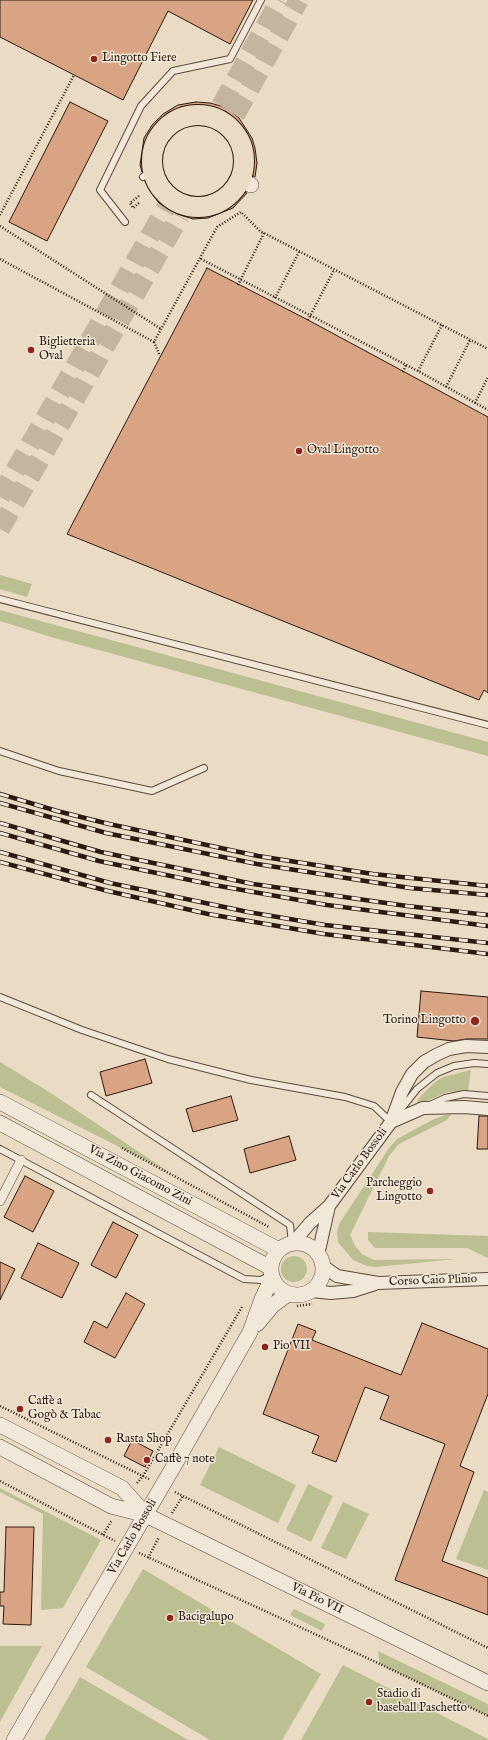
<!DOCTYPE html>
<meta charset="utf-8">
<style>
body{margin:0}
canvas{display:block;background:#eadcc4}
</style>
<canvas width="488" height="1740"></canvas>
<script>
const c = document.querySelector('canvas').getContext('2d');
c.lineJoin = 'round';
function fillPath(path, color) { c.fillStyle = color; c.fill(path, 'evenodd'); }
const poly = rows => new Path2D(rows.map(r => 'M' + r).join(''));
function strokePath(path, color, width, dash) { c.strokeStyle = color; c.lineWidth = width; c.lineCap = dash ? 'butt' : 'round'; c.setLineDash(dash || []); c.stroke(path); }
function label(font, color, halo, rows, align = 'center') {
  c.font = font + ' "IM FELL English",serif'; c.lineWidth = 3; c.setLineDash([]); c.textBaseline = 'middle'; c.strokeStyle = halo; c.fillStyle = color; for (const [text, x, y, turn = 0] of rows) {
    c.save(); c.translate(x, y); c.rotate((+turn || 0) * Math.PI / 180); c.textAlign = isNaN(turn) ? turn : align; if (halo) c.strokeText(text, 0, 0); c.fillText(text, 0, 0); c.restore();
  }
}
fillPath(poly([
 [0,575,32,584,27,597,0,589],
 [0,610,488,742,488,756,51,637,0,621],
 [0,1062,49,1092,169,1172,0,1087],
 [471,1070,468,1091,448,1092,417,1105,418,1099,434,1083,443,1077],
 [452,1113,447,1120,399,1144,389,1156,350,1235,355,1246,362,1254,374,1260,456,1259,376,1267,367,1266,353,1260,338,1242,337,1233,339,1224,389,1148,397,1139,434,1119],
 [368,1232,488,1236,488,1258,467,1248,375,1248,368,1240],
 '281 1269a13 13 0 1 1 26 0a13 13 0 1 1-26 0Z',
 [219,1447,296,1485,278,1523,200,1485],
 [308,1484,333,1496,311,1542,286,1530],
 [0,1488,101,1540,63,1608,41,1610,43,1514,0,1492],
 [484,1490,488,1492,488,1570,456,1559],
 [343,1502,369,1514,346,1559,321,1548],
 [143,1569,321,1674,282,1740,210,1740,86,1667],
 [294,1609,325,1624,322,1631,290,1615],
 [0,1646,42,1646,0,1722],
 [378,1651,488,1704,488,1716,380,1664],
 [343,1665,488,1739,488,1740,301,1740],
 [80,1677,188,1740,44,1740]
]), '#bbbf91');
const building = poly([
 [0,0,253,0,230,44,168,11,123,100,0,37,0,0],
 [70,102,108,121,47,241,9,222,70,102],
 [196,102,210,103,225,107,239,118,252,138,255,148,257,163,255,177,244,171,239,170,235,172,237,161,235,152,231,142,224,133,215,127,205,123,194,123,184,126,174,131,167,139,162,149,160,160,161,171,170,188,186,198,204,199,221,193,231,180,235,187,247,193,233,208,208,218,193,219,171,212,159,203,153,195,145,181,151,176,156,164,155,160,152,159,149,160,142,172,140,165,144,138,152,125,163,114,178,105,196,102],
 [207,268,308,320,488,417,488,693,484,690,479,700,67,534,207,268],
 [421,991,488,997,488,1039,466,1039,454,1041,417,1037,421,991],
 [145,1059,152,1083,106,1096,100,1072,145,1059],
 [231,1096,238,1120,193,1132,186,1109,231,1096],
 [479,1116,488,1116,488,1149,477,1149,479,1116],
 [289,1136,296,1160,250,1173,244,1149,289,1136],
 [25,1176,54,1191,33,1232,4,1217,25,1176],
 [113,1222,138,1235,116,1278,91,1265,113,1222],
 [38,1243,79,1263,62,1298,21,1278,38,1243],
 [0,1262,15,1269,0,1300,0,1262],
 [126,1293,145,1304,115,1358,84,1342,94,1321,107,1328,126,1293],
 [422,1323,488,1349,488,1394,460,1466,474,1472,442,1561,488,1578,488,1615,395,1580,445,1444,380,1419,389,1396,365,1387,336,1462,312,1453,319,1436,263,1414,298,1324,316,1331,312,1340,401,1375,422,1323],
 [132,1440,153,1451,145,1467,124,1456,132,1440],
 [6,1527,34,1527,31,1625,3,1624,4,1606,0,1606,0,1592,4,1592,6,1527]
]);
fillPath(building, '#d9a483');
strokePath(building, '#2c1a10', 1);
strokePath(poly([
 [221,106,280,0],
 [235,115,299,0],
 [0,497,166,208],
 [0,529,180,216]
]), '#c4b5a0', 20, [20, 10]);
const service = poly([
 [143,177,147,174,152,163],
 [125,222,100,190,141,106,173,71,230,59,261,0],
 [0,599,488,725],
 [0,751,59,771,152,791,204,768],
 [0,997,82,1030,168,1059,251,1080,345,1097,374,1106,391,1122],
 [91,1095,290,1225,292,1243],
 [430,1105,445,1098,464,1094,488,1096],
 [398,1113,417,1089,437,1073,454,1066,474,1063,488,1064],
 [0,1149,244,1279,261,1280,270,1275]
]);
const pedestrian = poly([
 [0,1201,21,1160]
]);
const minor = poly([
 [391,1122,423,1108,464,1107,488,1109],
 [292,1244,310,1223,329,1206,391,1122,402,1092,412,1074,424,1062,436,1055,449,1049,466,1046,488,1047],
 [318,1255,329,1206],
 [323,1266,337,1276,378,1283,488,1279],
 [312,1291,331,1293,353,1291,375,1284]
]);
const tertiary = poly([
 [240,179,251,185],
 [0,1102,279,1250],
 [0,1123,271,1268],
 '271 1269a26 26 0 1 1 52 0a26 26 0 1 1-52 0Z',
 [257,1324,273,1305,288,1294],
 [0,1425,122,1488,146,1515],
 [0,1447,111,1506,146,1515,488,1683],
 [14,1740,175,1464,250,1332,262,1299,272,1278]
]);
const primary = poly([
 '152 161a46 46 0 1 1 92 0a46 46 0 1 1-92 0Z'
]);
strokePath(service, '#5c4a3d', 8);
strokePath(pedestrian, '#5c4a3d', 10);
strokePath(minor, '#5c4a3d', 14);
strokePath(tertiary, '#5c4a3d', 16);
strokePath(primary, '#2c1a10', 22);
strokePath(poly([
 [139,196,130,203,133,208,140,202],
 [0,215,74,75],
 [0,226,161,329],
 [0,259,154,342,217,227,241,212,260,231,488,349],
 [201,259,418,371,488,410],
 [238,285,264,233],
 [275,298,299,252],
 [308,320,334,270],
 [154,342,160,356],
 [418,371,442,325],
 [403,372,406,365],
 [446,387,470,340],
 [475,403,488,377],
 [122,1148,269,1227],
 [297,1306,312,1304],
 [0,1406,149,1479],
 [0,1481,115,1541],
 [137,1483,143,1476,242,1307],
 [175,1492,488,1648],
 [172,1513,183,1496],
 [103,1535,112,1520],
 [139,1553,380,1664,488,1716],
 [148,1558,159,1537]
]), '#2c1a10', 2.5, [1, 2]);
strokePath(service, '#f1e8d9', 6);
strokePath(pedestrian, '#f1e8d9', 9);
strokePath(minor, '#f1e8d9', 12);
strokePath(tertiary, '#f1e8d9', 15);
strokePath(primary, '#eadcc4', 20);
const rail = poly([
 [0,794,57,811,109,824,258,856,373,874,488,886],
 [0,803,106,833,257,864,410,888,488,895],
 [0,823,101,852,253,884,407,906,488,915],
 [0,833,99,861,214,885,327,905,488,926],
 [0,852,110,883,248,912,325,925,488,943],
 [0,862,108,891,208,914,324,934,488,954]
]);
strokePath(rail, '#2c1a10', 4.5);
strokePath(rail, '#f1e8d9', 3, [9]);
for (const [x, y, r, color] of [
 [94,59,4,"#8f2418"],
 [31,350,4,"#8f2418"],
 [299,451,4,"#8f2418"],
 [475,1021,5,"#8f2418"],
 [430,1191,4,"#8f2418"],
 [265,1347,4,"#8f2418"],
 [20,1409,4,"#8f2418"],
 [108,1440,4,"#8f2418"],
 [147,1460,4,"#8f2418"],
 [170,1618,4,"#8f2418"],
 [369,1702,4,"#8f2418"]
]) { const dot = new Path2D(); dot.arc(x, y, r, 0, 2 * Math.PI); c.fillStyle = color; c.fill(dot); strokePath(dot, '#f1e8d9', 1.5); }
label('12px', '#2c1a10', '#f1e8d9', [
 ["Lingotto Fiere",102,59],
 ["Biglietteria",39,343],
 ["Oval",39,357],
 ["Oval Lingotto",307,451],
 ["Torino Lingotto",466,1021,"right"],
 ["Parcheggio",422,1184,"right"],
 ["Lingotto",422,1198,"right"],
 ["Pio VII",273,1347],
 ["Caffè a",28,1402],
 ["Gogò & Tabac",28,1416],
 ["Rasta Shop",116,1440],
 ["Caffè 7 note",155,1460],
 ["Bacigalupo",178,1618],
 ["Stadio di",377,1695],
 ["baseball Paschetto",377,1709]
], 'left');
label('12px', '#2c1a10', '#f1e8d9', [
 ["Via Carlo Bossoli",360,1164,-54],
 ["Via Zino Giacomo Zini",140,1176,28],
 ["Corso Caio Plinio",433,1281,-2],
 ["Via Carlo Bossoli",133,1537,-60],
 ["Via Pio VII",317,1599,26]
]);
</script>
